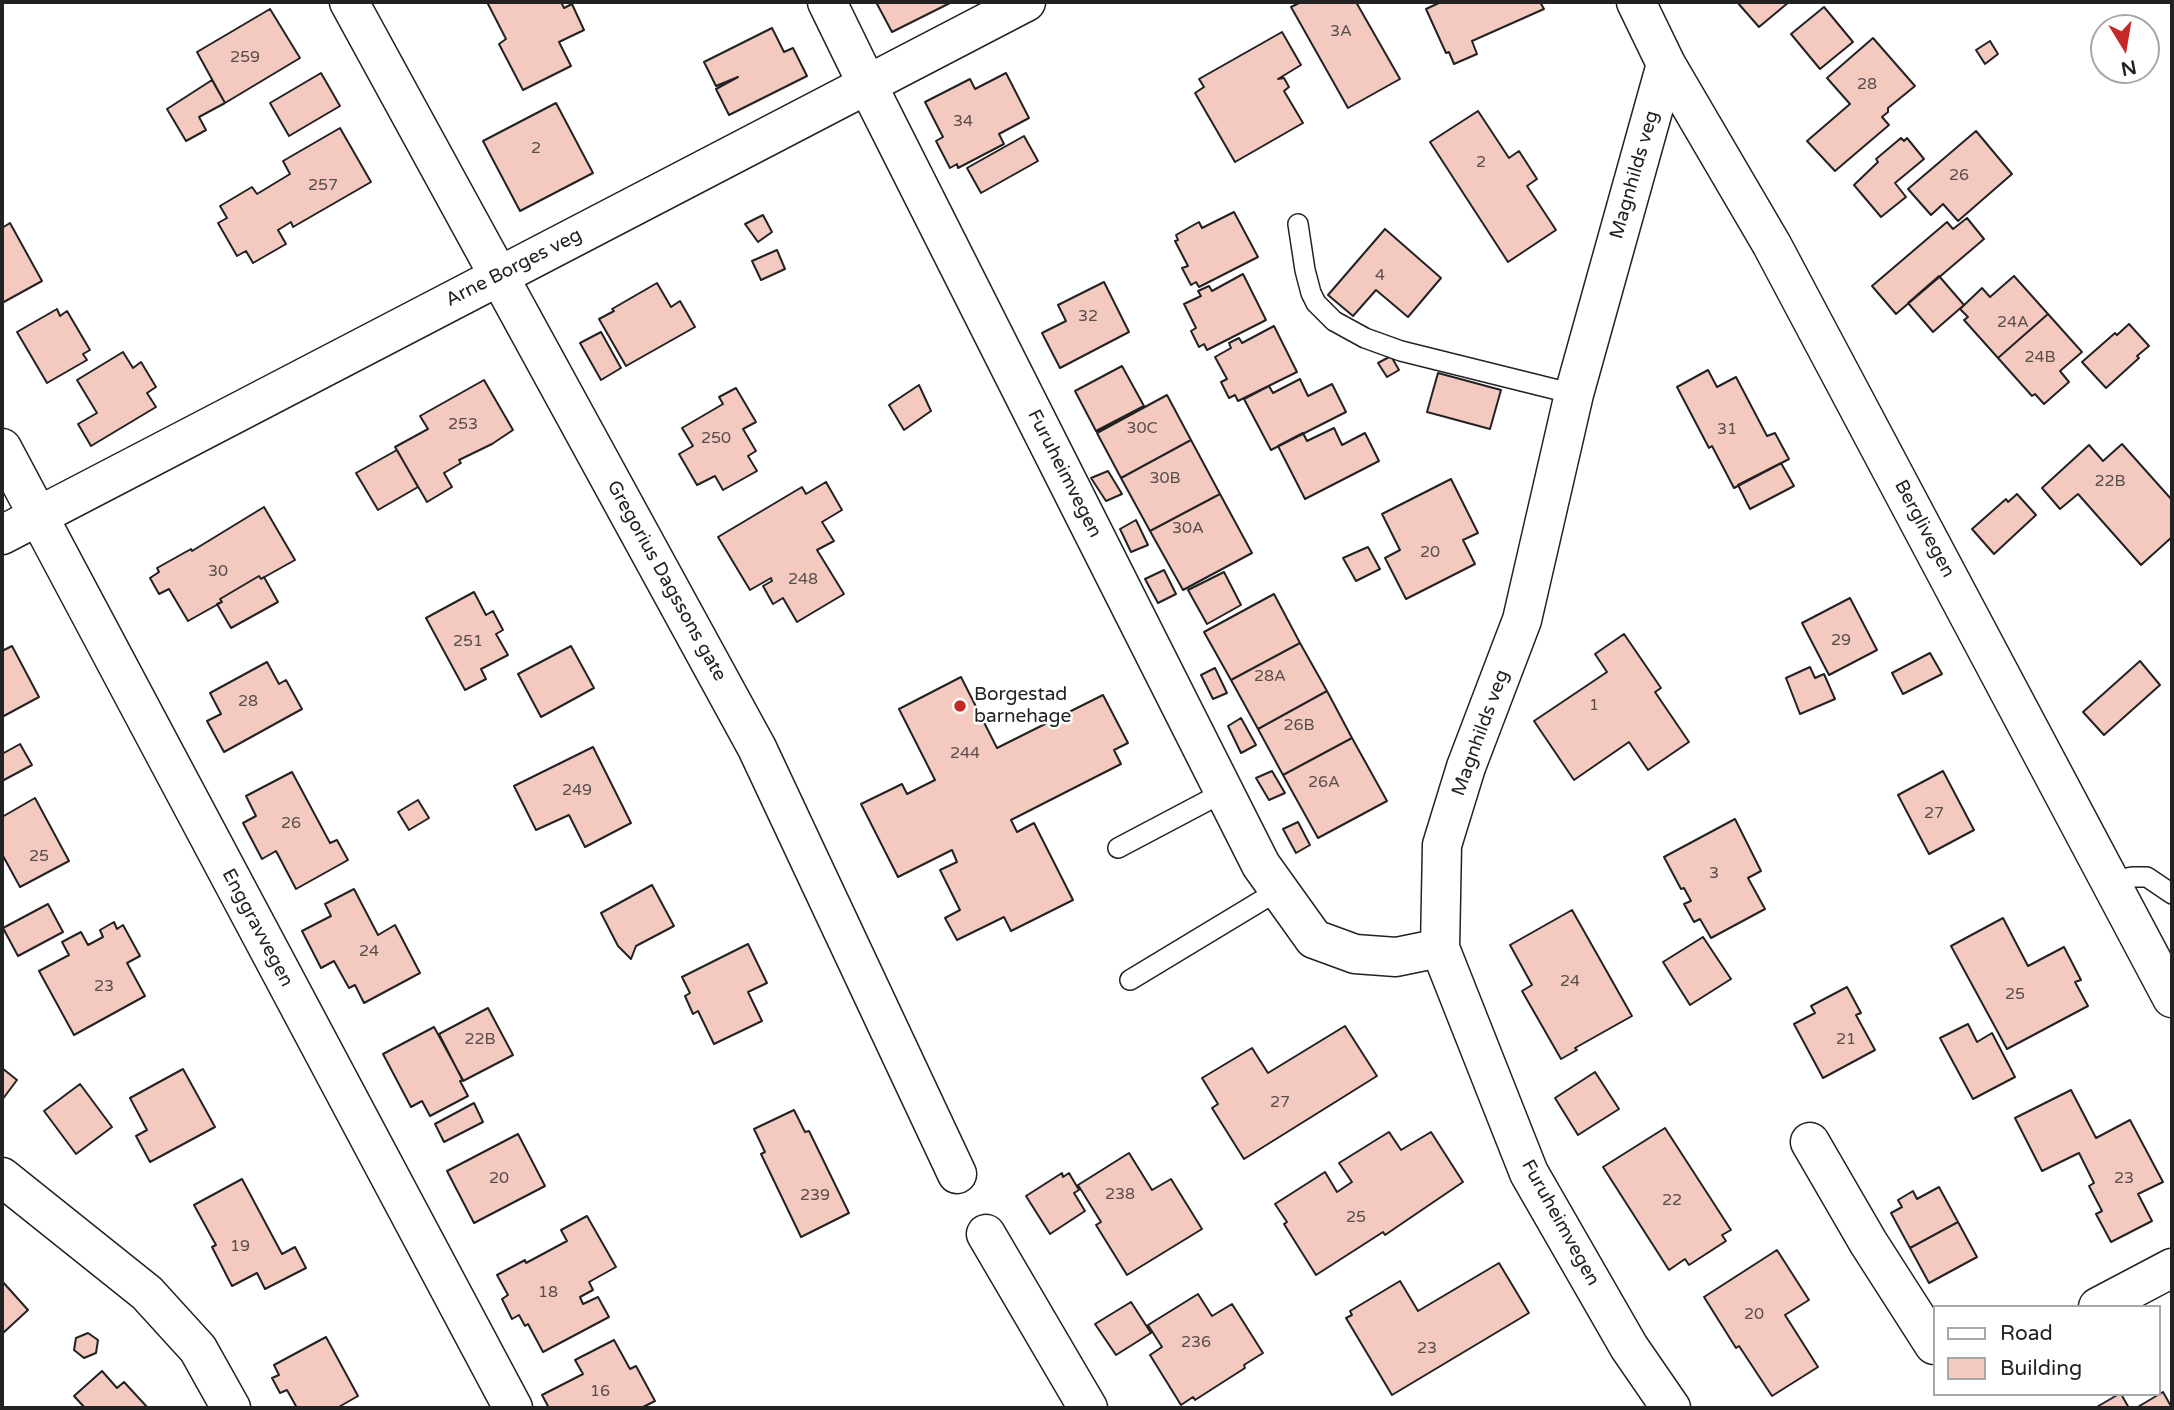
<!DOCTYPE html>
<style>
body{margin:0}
#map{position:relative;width:2174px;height:1410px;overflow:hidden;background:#fff;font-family:"Varela Round",sans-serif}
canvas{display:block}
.frame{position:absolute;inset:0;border:4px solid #222;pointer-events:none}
.legend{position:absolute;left:1933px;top:1305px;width:228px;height:91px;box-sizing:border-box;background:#fff;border:2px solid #a7a7a7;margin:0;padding:9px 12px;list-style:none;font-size:21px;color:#222}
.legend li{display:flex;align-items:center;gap:14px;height:35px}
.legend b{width:35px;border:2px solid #a7a7a7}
.north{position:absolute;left:2090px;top:14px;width:70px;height:70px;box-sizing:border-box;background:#fff;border:2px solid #a7a7a7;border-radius:50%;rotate:169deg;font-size:19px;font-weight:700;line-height:28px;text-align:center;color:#222}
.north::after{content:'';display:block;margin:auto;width:24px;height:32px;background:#c62828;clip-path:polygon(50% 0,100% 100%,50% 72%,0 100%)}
</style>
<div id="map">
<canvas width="2174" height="1410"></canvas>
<div class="frame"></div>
<ul class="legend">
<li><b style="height:9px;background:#fff"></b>Road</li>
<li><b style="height:19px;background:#f3c9c0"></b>Building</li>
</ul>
<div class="north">N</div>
</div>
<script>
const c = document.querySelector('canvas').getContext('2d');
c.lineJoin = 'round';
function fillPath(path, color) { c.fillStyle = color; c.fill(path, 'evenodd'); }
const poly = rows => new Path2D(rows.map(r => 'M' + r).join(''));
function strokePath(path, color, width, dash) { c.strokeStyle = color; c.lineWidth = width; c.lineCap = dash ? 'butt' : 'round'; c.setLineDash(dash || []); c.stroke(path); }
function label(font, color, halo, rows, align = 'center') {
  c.font = font + ' "Varela Round",sans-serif'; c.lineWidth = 5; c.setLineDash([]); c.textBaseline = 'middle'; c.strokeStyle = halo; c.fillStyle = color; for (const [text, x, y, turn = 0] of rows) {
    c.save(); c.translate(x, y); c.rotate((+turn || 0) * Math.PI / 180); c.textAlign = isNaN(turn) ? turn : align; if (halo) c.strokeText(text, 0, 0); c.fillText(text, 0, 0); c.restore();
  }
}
const building = poly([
 [487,2,561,2,564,8,572,4,584,30,559,42,571,66,523,90,499,44,506,39,487,2],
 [876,2,952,2,892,32,876,2],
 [1301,2,1356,2,1400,79,1348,108,1291,7,1301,2],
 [1441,2,1540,2,1544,9,1472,41,1477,54,1454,64,1449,52,1446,53,1426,9,1441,2],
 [1737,2,1789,2,1759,27,1737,2],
 [1824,7,1853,42,1820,69,1791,34,1824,7],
 [270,9,300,58,225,103,197,52,270,9],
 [772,28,784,52,793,48,807,76,729,115,716,89,738,77,716,86,704,62,772,28],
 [1282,32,1301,65,1278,79,1284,78,1289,87,1284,91,1303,123,1235,162,1195,93,1204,87,1199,79,1282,32],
 [1873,38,1915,86,1888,108,1888,112,1882,117,1889,125,1835,171,1807,141,1850,104,1827,78,1873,38],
 [1990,41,1998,54,1985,64,1976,50,1990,41],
 [321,73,340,106,289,136,270,103,321,73],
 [1006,73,1029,118,999,134,1004,144,958,168,957,164,950,168,936,141,943,137,925,102,970,79,975,89,1006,73],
 [212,80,225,103,199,117,206,130,186,141,167,109,212,80],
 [556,103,593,173,520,211,483,141,556,103],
 [1478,111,1509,158,1519,151,1537,179,1527,186,1556,230,1508,262,1430,142,1478,111],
 [340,128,371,182,293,227,291,222,278,230,286,244,253,263,246,251,237,256,218,223,227,218,220,206,252,187,257,194,290,174,283,161,340,128],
 [1976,131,2012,174,1958,221,1943,204,1931,215,1908,189,1976,131],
 [1024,136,1038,161,981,193,967,168,1024,136],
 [1901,138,1904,141,1907,138,1924,159,1895,183,1906,197,1881,217,1854,185,1878,162,1876,159,1901,138],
 [1234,212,1258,257,1199,287,1196,282,1191,285,1182,268,1188,266,1175,241,1178,240,1176,235,1199,222,1202,228,1234,212],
 [763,215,772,232,758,242,745,224,763,215],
 [1967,218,1984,239,1896,314,1872,286,1947,222,1953,229,1967,218],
 [10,223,42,281,2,303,2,228,10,223],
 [1385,229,1441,278,1408,317,1376,290,1353,316,1328,295,1385,229],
 [777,250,785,269,761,280,752,261,777,250],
 [1243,274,1266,320,1207,350,1204,344,1199,347,1191,331,1196,328,1184,304,1201,296,1198,291,1209,286,1212,291,1243,274],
 [1939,276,1964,305,1933,332,1908,303,1939,276],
 [2014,276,2048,314,1998,358,1964,320,1968,317,1960,309,1982,288,1990,297,2014,276],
 [1104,282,1129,332,1060,368,1042,333,1066,321,1058,305,1104,282],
 [657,283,671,307,680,301,695,327,626,366,599,319,614,311,612,309,657,283],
 [57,309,60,316,67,311,90,350,83,354,87,360,47,383,17,332,57,309],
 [2048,314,2082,352,2060,371,2069,382,2044,404,2035,394,2032,396,1998,358,2048,314],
 [2129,324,2149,346,2137,356,2139,358,2106,388,2082,362,2115,333,2117,335,2129,324],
 [1274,326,1297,372,1238,401,1235,395,1229,398,1221,382,1227,379,1215,357,1231,348,1229,343,1239,338,1242,343,1274,326],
 [601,332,621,368,601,380,580,343,601,332],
 [123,352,133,368,141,362,156,387,147,393,156,407,91,446,78,424,97,413,77,380,123,352],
 [1391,356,1399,370,1387,377,1378,363,1391,356],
 [1122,366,1144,406,1096,431,1075,391,1122,366],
 [1708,370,1717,387,1736,377,1767,436,1775,433,1789,459,1734,488,1712,446,1709,448,1677,387,1708,370],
 [1438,373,1501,390,1490,429,1427,412,1438,373],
 [1300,379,1308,396,1332,384,1346,412,1271,450,1244,399,1269,386,1273,393,1300,379],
 [484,380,513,430,492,444,459,460,461,463,444,473,452,487,427,502,395,447,428,429,420,416,484,380],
 [919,385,931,411,904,430,889,405,919,385],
 [736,388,756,422,743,429,756,451,748,456,757,471,723,490,715,476,697,485,679,454,693,446,682,428,723,404,719,397,736,388],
 [1167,395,1191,440,1121,478,1097,433,1167,395],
 [1334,428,1342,445,1365,433,1379,461,1305,499,1278,446,1303,433,1307,441,1334,428],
 [1191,440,1220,494,1150,531,1121,478,1191,440],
 [2122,444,2172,500,2172,537,2141,565,2078,494,2060,509,2042,488,2089,445,2103,461,2122,444],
 [397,450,418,487,378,510,356,473,397,450],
 [1781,463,1794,486,1750,509,1738,485,1781,463],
 [1108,471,1122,494,1106,501,1091,478,1108,471],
 [1451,479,1478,533,1463,540,1475,564,1406,599,1385,558,1400,550,1382,514,1451,479],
 [826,482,842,510,822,522,834,541,817,550,844,594,797,622,783,598,773,604,763,586,772,581,771,578,750,590,718,537,802,487,806,494,826,482],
 [1220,494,1252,553,1183,590,1150,531,1220,494],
 [2017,494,2036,515,1994,554,1972,529,2006,499,2008,502,2017,494],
 [264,507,295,560,261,579,259,576,220,599,222,602,188,621,169,589,159,594,150,578,159,572,157,568,191,549,192,551,264,507],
 [1136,520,1148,545,1131,552,1120,529,1136,520],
 [1368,547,1380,569,1356,581,1343,558,1368,547],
 [1164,570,1176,594,1158,603,1145,579,1164,570],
 [1224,572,1241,605,1207,624,1188,590,1224,572],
 [259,576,261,579,264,577,278,602,231,628,217,604,222,602,220,599,259,576],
 [474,592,486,615,493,611,503,630,496,634,508,655,481,669,486,679,465,690,426,618,474,592],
 [1274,594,1300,643,1231,680,1204,632,1274,594],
 [1850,598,1877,650,1829,675,1802,623,1850,598],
 [1624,634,1661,688,1655,692,1689,742,1648,770,1629,742,1574,780,1534,721,1607,672,1595,654,1624,634],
 [1300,643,1327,691,1258,729,1231,680,1300,643],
 [12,646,39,697,2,717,2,651,12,646],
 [571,646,594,688,541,717,518,674,571,646],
 [1930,653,1942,674,1903,694,1892,673,1930,653],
 [2140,661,2160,685,2104,735,2083,712,2140,661],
 [267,662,279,684,286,680,302,709,224,752,207,721,221,714,210,693,267,662],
 [1810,667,1815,678,1824,674,1835,699,1800,714,1786,678,1810,667],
 [1215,668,1227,693,1213,699,1201,675,1215,668],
 [961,677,997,748,1103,695,1128,743,1114,750,1121,764,1011,820,1017,832,1034,823,1073,900,1011,931,1004,917,957,940,945,918,960,910,940,870,957,862,952,850,898,877,861,804,902,784,907,794,935,780,899,709,961,677],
 [1327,691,1352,738,1283,775,1258,729,1327,691],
 [1241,718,1256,745,1241,753,1228,726,1241,718],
 [1352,738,1387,801,1318,838,1283,775,1352,738],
 [20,744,32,765,2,781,2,754,20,744],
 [593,747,631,823,585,847,569,815,536,830,514,786,593,747],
 [1272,771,1285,793,1269,800,1256,778,1272,771],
 [1943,771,1974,830,1929,854,1898,795,1943,771],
 [292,772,330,843,337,840,348,860,296,889,276,851,262,859,243,823,256,816,246,796,292,772],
 [35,798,69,861,20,887,2,854,2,817,35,798],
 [418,800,429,818,409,830,398,812,418,800],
 [1735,819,1761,871,1748,878,1765,909,1711,938,1700,919,1694,922,1684,904,1691,901,1684,888,1681,889,1664,857,1735,819],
 [1298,822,1310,845,1296,853,1283,829,1298,822],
 [652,885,674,926,636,946,631,959,618,946,601,913,652,885],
 [354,889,378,935,395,925,420,973,364,1003,355,985,349,988,334,961,321,968,302,931,331,916,325,904,354,889],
 [48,904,63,932,18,956,3,928,48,904],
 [1572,910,1632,1016,1575,1048,1577,1050,1561,1059,1522,991,1532,985,1510,945,1572,910],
 [2003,918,2028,966,2064,947,2081,980,2075,982,2088,1006,2007,1049,1951,946,2003,918],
 [114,922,117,929,123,925,140,956,127,963,145,996,74,1035,39,971,69,955,62,942,81,932,88,945,103,937,100,930,114,922],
 [1703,937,1731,979,1690,1005,1663,962,1703,937],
 [748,944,767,983,748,992,762,1021,714,1044,698,1011,693,1014,685,996,690,993,682,977,748,944],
 [1847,987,1861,1013,1856,1015,1875,1050,1823,1078,1794,1024,1815,1013,1811,1006,1847,987],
 [488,1008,513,1055,463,1081,439,1034,488,1008],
 [1968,1024,1977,1042,1992,1033,2015,1077,1973,1099,1940,1038,1968,1024],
 [1345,1026,1377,1076,1244,1159,1212,1108,1218,1104,1202,1078,1252,1048,1268,1073,1345,1026],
 [434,1027,463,1080,460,1081,468,1096,430,1116,422,1101,411,1107,383,1054,434,1027],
 [2,1068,17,1080,2,1100,2,1068],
 [183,1069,215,1127,150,1162,136,1136,147,1130,130,1098,183,1069],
 [1595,1072,1619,1109,1578,1135,1555,1098,1595,1072],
 [80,1084,112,1127,76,1154,44,1111,80,1084],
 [2071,1090,2096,1138,2130,1120,2163,1182,2138,1194,2152,1221,2111,1242,2096,1214,2102,1211,2089,1186,2094,1183,2079,1153,2042,1171,2015,1118,2071,1090],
 [474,1103,483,1122,444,1142,435,1124,474,1103],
 [794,1110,805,1132,809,1131,849,1213,801,1237,761,1154,765,1152,754,1129,794,1110],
 [1665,1128,1731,1230,1722,1235,1726,1241,1689,1265,1685,1259,1669,1270,1603,1167,1665,1128],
 [1389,1132,1401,1150,1431,1132,1463,1182,1385,1235,1383,1232,1316,1275,1284,1224,1287,1222,1275,1204,1325,1172,1337,1192,1352,1182,1339,1163,1389,1132],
 [518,1134,545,1186,474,1223,447,1171,518,1134],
 [1129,1153,1152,1190,1171,1179,1202,1229,1127,1275,1096,1225,1101,1222,1078,1185,1129,1153],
 [1062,1173,1063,1177,1069,1173,1079,1190,1074,1193,1085,1211,1050,1234,1026,1196,1062,1173],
 [242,1179,282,1254,295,1247,306,1268,265,1289,257,1273,232,1286,212,1247,216,1245,194,1205,242,1179],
 [1939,1187,1958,1222,1910,1248,1891,1213,1902,1207,1898,1200,1913,1191,1917,1199,1939,1187],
 [587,1216,616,1267,589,1282,593,1290,580,1297,583,1304,598,1297,609,1317,543,1352,528,1324,525,1326,519,1315,512,1319,502,1299,508,1295,497,1275,525,1260,526,1263,567,1241,561,1230,587,1216],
 [1958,1222,1977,1257,1929,1283,1910,1248,1958,1222],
 [1777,1250,1809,1300,1785,1315,1818,1367,1772,1396,1739,1346,1736,1348,1704,1297,1777,1250],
 [1499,1263,1529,1313,1392,1395,1346,1318,1352,1315,1350,1311,1400,1281,1418,1311,1499,1263],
 [2,1281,28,1310,2,1334,2,1281],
 [1198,1294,1212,1316,1232,1304,1263,1353,1244,1365,1245,1368,1195,1400,1193,1397,1181,1405,1150,1355,1162,1347,1148,1325,1198,1294],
 [1131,1302,1151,1333,1116,1355,1095,1324,1131,1302],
 [88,1333,98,1340,96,1353,84,1358,74,1350,76,1338,88,1333],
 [326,1337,358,1396,337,1408,297,1408,287,1390,280,1393,272,1378,279,1375,274,1365,326,1337],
 [614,1340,630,1369,636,1366,655,1401,641,1408,549,1408,542,1395,583,1374,575,1360,614,1340],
 [102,1371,117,1388,124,1382,148,1408,85,1408,74,1396,102,1371],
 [2163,1392,2172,1408,2136,1408,2163,1392],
 [2121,1394,2129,1408,2095,1408,2119,1394,2121,1394]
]);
fillPath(building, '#f3c9c0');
strokePath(building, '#222', 2);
const service = poly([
 [1298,224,1305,270,1311,293,1316,303,1334,321,1365,338,1401,351,1574,394],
 [1118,848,1224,792],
 [2111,881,2132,877,2147,877,2172,894],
 [1130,980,1279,890]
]);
const minor = poly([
 [349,2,757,748,957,1174],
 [827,2,868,86,1261,865,1314,939,1355,954,1396,957,1440,948,1442,845,1466,767,1522,620,1574,394,1666,64,1636,2],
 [1666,64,1772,245,2172,998],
 [2,448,513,1408],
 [2,535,1026,2],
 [1440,948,1529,1173,1629,1347,1671,1408],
 [1810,1142,1868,1242,1934,1345],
 [2,1177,147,1293,198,1349,231,1408],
 [986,1234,1088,1408],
 [2098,1307,2172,1268]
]);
strokePath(service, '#222', 22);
strokePath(minor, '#222', 41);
strokePath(service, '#fff', 19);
strokePath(minor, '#fff', 38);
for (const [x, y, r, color] of [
 [960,706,7,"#c62828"]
]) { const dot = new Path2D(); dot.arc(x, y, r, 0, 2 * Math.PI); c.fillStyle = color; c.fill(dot); strokePath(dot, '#fff', 2.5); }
label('16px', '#564c4a', null, [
 ["3A",1341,32],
 ["259",245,58],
 ["28",1867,85],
 ["34",963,122],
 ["2",536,149],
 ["2",1481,163],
 ["26",1959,176],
 ["257",323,186],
 ["4",1380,276],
 ["32",1088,317],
 ["24A",2013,323],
 ["24B",2040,358],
 ["253",463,425],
 ["30C",1142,429],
 ["31",1727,430],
 ["250",716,439],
 ["30B",1165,479],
 ["22B",2110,482],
 ["30A",1188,529],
 ["20",1430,553],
 ["30",218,572],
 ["248",803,580],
 ["29",1841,641],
 ["251",468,642],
 ["28A",1270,677],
 ["28",248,702],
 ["1",1594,706],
 ["26B",1299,726],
 ["244",965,754],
 ["26A",1324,783],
 ["249",577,791],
 ["27",1934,814],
 ["26",291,824],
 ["25",39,857],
 ["3",1714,874],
 ["24",369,952],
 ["24",1570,982],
 ["23",104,987],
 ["25",2015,995],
 ["22B",480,1040],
 ["21",1846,1040],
 ["27",1280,1103],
 ["20",499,1179],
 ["23",2124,1179],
 ["238",1120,1195],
 ["239",815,1196],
 ["22",1672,1201],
 ["25",1356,1218],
 ["19",240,1247],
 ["18",548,1293],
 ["20",1754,1315],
 ["236",1196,1343],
 ["23",1427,1349],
 ["16",600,1392]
]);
label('19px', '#222', '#fff', [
 ["Magnhilds veg",1635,175,-74],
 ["Arne Borges veg",514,268,-27],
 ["Furuheimvegen",1064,474,63],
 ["Berglivegen",1924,529,62],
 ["Gregorius Dagssons gate",666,581,61],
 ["Magnhilds veg",1481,733,-70],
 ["Enggravvegen",257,928,62],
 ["Furuheimvegen",1560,1223,61]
]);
label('19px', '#222', '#fff', [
 ["Borgestad",974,695],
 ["barnehage",974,717]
], 'left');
</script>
